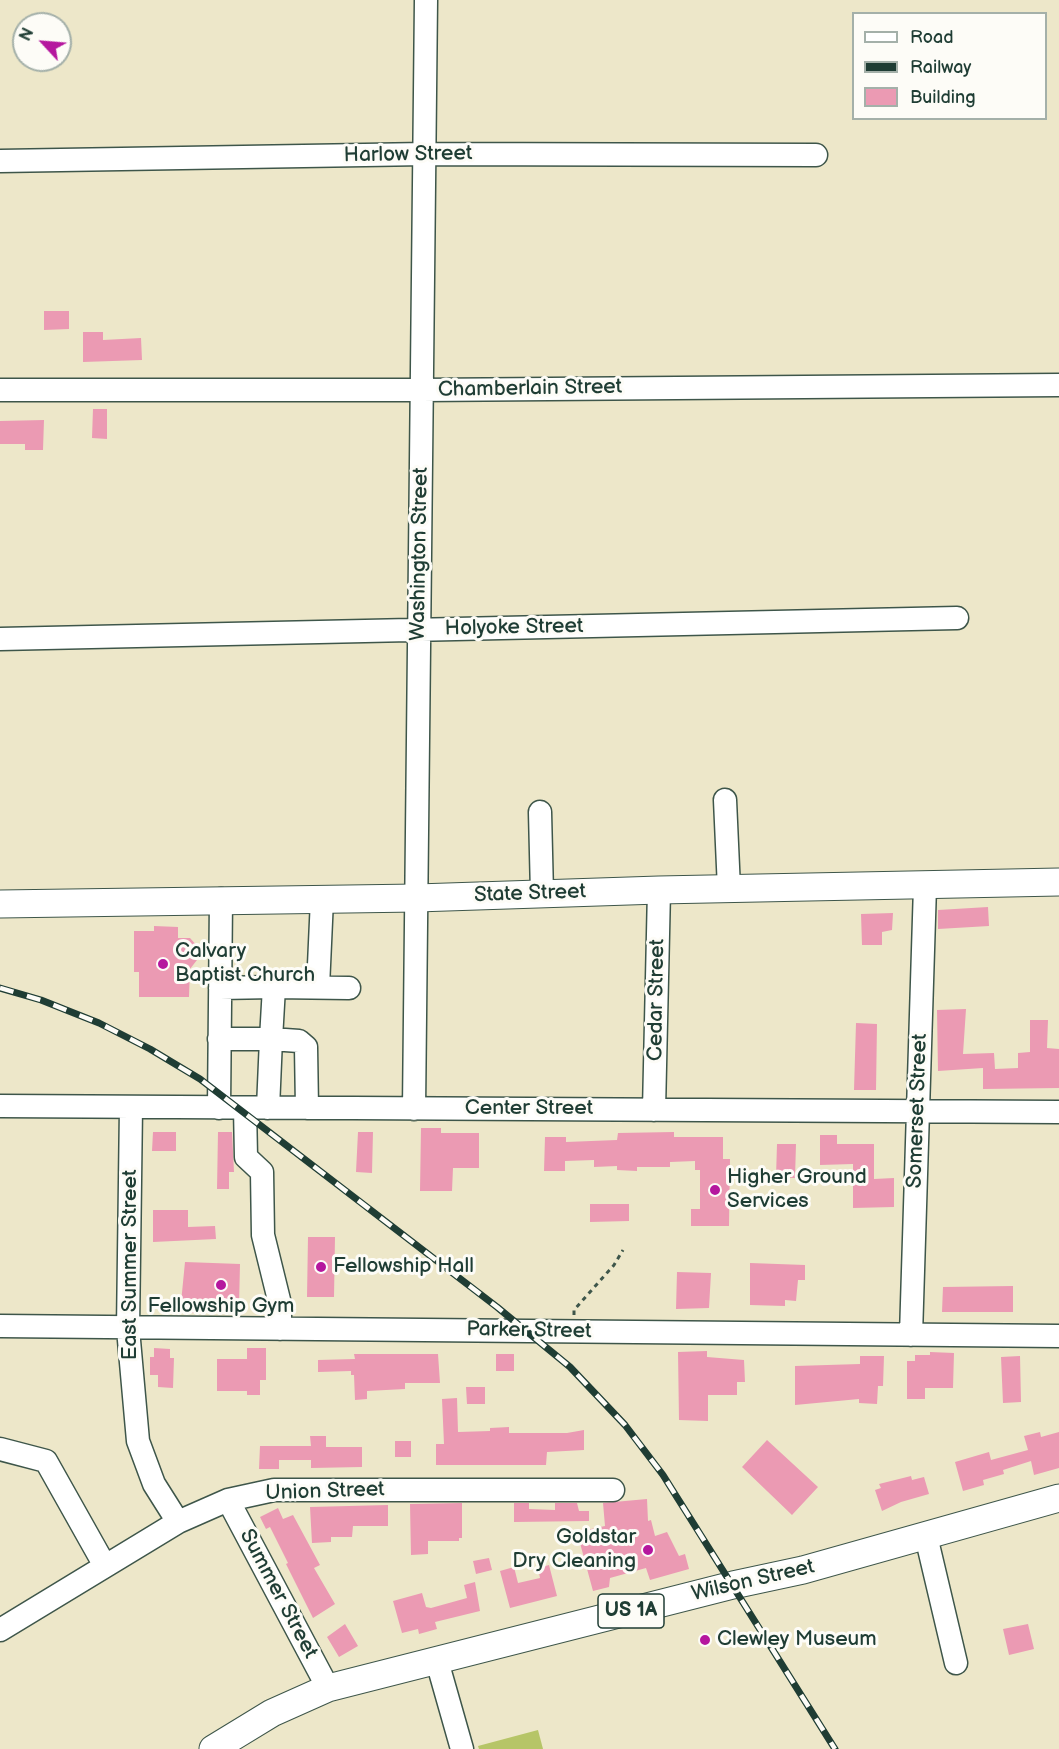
<!DOCTYPE html>
<style>
body{margin:0}
#map{position:relative;width:1059px;height:1749px;overflow:hidden;background:#ede7c9;font-family:"Balsamiq Sans",sans-serif}
canvas{display:block}
.legend{position:absolute;left:852px;top:12px;width:195px;height:108px;box-sizing:border-box;background:#fdfcf7;border:2px solid #a4b0a9;margin:0;padding:8px 10px;list-style:none;font-size:18px;color:#1f3d34}
.legend li{display:flex;align-items:center;gap:12px;height:30px}
.legend b{width:30px;border:2px solid #a4b0a9}
.north{position:absolute;left:12px;top:12px;width:60px;height:60px;box-sizing:border-box;background:#fdfcf7;border:2px solid #a4b0a9;border-radius:50%;rotate:296deg;font-size:16px;font-weight:700;line-height:24px;text-align:center;color:#1f3d34}
.north::after{content:'';display:block;margin:auto;width:21px;height:27px;background:#b5179e;clip-path:polygon(50% 0,100% 100%,50% 72%,0 100%)}
</style>
<div id="map">
<canvas width="1059" height="1749"></canvas>
<ul class="legend">
<li><b style="height:8px;background:#fff"></b>Road</li>
<li><b style="height:8px;background:#1f3d34"></b>Railway</li>
<li><b style="height:16px;background:#eb9ab3"></b>Building</li>
</ul>
<div class="north">N</div>
</div>
<script>
const c = document.querySelector('canvas').getContext('2d');
c.lineJoin = 'round';
function fillPath(path, color) { c.fillStyle = color; c.fill(path, 'evenodd'); }
const poly = rows => new Path2D(rows.map(r => 'M' + r).join(''));
function strokePath(path, color, width, dash) { c.strokeStyle = color; c.lineWidth = width; c.lineCap = dash ? 'butt' : 'round'; c.setLineDash(dash || []); c.stroke(path); }
function label(font, color, halo, rows, align = 'center') {
  c.font = font + ' "Balsamiq Sans",sans-serif'; c.lineWidth = 6; c.setLineDash([]); c.textBaseline = 'middle'; c.strokeStyle = halo; c.fillStyle = color; for (const [text, x, y, turn = 0] of rows) {
    c.save(); c.translate(x, y); c.rotate((+turn || 0) * Math.PI / 180); c.textAlign = isNaN(turn) ? turn : align; if (halo) c.strokeText(text, 0, 0); c.fillText(text, 0, 0); c.restore();
  }
}
fillPath(poly([
 [538,1730,543,1749,479,1749,478,1746]
]), '#b6c567');
fillPath(poly([
 [44,311,69,311,69,329,44,330],
 [83,332,103,332,103,340,141,338,142,360,83,362],
 [93,409,107,409,107,439,92,438],
 [44,420,43,450,25,450,25,444,0,444,0,421],
 [988,907,989,926,938,929,938,910],
 [893,913,892,930,882,932,882,945,862,945,861,914],
 [154,926,178,927,178,938,190,938,198,947,197,960,190,969,189,997,139,997,139,972,134,972,134,931,154,931],
 [966,1009,963,1054,994,1053,995,1069,1018,1068,1018,1053,1030,1052,1030,1020,1048,1020,1047,1048,1059,1049,1059,1088,983,1089,983,1068,938,1071,937,1010],
 [856,1023,877,1024,876,1090,854,1090],
 [421,1128,441,1128,441,1133,479,1133,479,1168,453,1168,452,1191,420,1191],
 [153,1132,176,1132,176,1151,152,1151],
 [218,1132,232,1132,234,1172,229,1172,229,1189,217,1189],
 [358,1132,373,1132,372,1173,356,1172],
 [674,1132,674,1137,723,1137,723,1159,730,1159,729,1226,691,1226,691,1209,700,1209,700,1170,695,1170,695,1161,670,1162,670,1167,637,1167,637,1171,617,1170,617,1166,594,1167,594,1160,565,1161,565,1171,544,1171,545,1137,566,1137,566,1142,617,1140,618,1133],
 [820,1135,837,1135,837,1144,874,1144,874,1179,894,1178,894,1207,853,1208,853,1164,820,1165],
 [777,1144,796,1144,795,1178,776,1177],
 [590,1204,629,1204,629,1221,590,1222],
 [153,1210,188,1210,188,1227,215,1226,216,1239,153,1242],
 [308,1237,335,1237,334,1297,307,1297],
 [185,1262,240,1264,239,1307,198,1305,197,1313,180,1313],
 [750,1263,805,1265,805,1280,798,1280,796,1301,785,1300,785,1306,750,1305],
 [677,1272,711,1273,709,1308,676,1309],
 [1013,1286,1013,1312,942,1312,943,1287],
 [154,1348,170,1349,170,1358,174,1358,173,1388,158,1387,158,1375,150,1375,150,1357,154,1357],
 [247,1348,266,1348,266,1380,260,1380,260,1395,247,1395,247,1391,217,1391,217,1359,247,1359],
 [707,1351,707,1357,744,1360,745,1382,737,1382,737,1395,708,1395,708,1421,679,1420,678,1352],
 [930,1352,954,1353,953,1388,925,1388,925,1399,907,1399,907,1361,915,1361,915,1355,930,1355],
 [354,1354,438,1354,440,1383,405,1383,405,1389,367,1391,367,1399,355,1400,354,1375,351,1375,351,1371,318,1372,318,1360,355,1359],
 [496,1354,514,1354,514,1371,496,1371],
 [860,1356,884,1356,883,1386,878,1386,877,1404,859,1403,859,1399,795,1405,795,1366,860,1364],
 [1020,1356,1021,1402,1003,1403,1001,1357],
 [466,1387,485,1387,485,1404,467,1404],
 [457,1398,458,1432,490,1431,490,1428,509,1427,509,1433,567,1433,584,1430,584,1450,547,1452,546,1465,436,1465,436,1444,444,1444,442,1399],
 [1040,1432,1041,1437,1059,1432,1059,1468,1034,1475,1031,1461,1003,1470,1004,1474,983,1480,984,1485,963,1491,955,1462,989,1452,991,1460,1028,1450,1024,1436],
 [310,1436,326,1436,326,1447,362,1447,362,1467,311,1468,311,1460,279,1460,279,1469,259,1469,260,1446,311,1446],
 [767,1440,818,1487,792,1515,742,1467],
 [395,1441,411,1441,411,1457,395,1457],
 [911,1476,912,1480,924,1477,929,1494,901,1502,882,1511,875,1490,881,1488,879,1484],
 [647,1499,648,1521,651,1520,655,1536,667,1532,679,1556,685,1554,689,1569,650,1580,646,1568,610,1578,609,1587,593,1591,577,1532,605,1526,603,1503],
 [462,1503,462,1538,459,1538,459,1541,428,1541,428,1554,411,1555,410,1504],
 [514,1503,529,1503,529,1509,555,1510,555,1503,577,1503,579,1511,589,1511,589,1521,514,1522],
 [388,1505,388,1526,353,1526,352,1537,331,1537,331,1542,312,1543,310,1507],
 [278,1508,283,1519,293,1515,320,1565,314,1568,335,1604,313,1618,286,1564,288,1563,270,1527,266,1529,260,1517],
 [489,1558,492,1570,476,1574,473,1561],
 [549,1565,557,1596,510,1608,500,1571,514,1567,518,1583,540,1578,538,1568],
 [475,1582,480,1611,435,1622,437,1629,419,1634,418,1629,402,1633,393,1601,422,1593,426,1607,431,1608,467,1598,464,1585],
 [345,1624,358,1646,339,1657,327,1637],
 [1028,1624,1034,1649,1009,1655,1003,1629]
]), '#eb9ab3');
const minor = poly([
 [0,161,425,154,816,155],
 [0,390,422,390,1059,385],
 [0,639,957,618],
 [725,800,729,889],
 [540,812,542,894],
 [274,987,349,988],
 [318,987,322,899],
 [219,1039,271,1039,274,987,220,988],
 [0,1106,1059,1112],
 [131,1107,128,1329,138,1441,154,1484,178,1522],
 [219,1108,221,899],
 [245,1108,246,1157,262,1172,263,1235,280,1304,280,1329],
 [268,1108,271,1039,299,1041,306,1047,307,1108],
 [414,1109,426,0],
 [654,1110,659,890],
 [0,1326,1059,1336],
 [911,1335,925,886],
 [0,1449,46,1461,105,1566],
 [228,1500,328,1688],
 [926,1536,956,1663],
 [0,1630,178,1522,228,1500,274,1490,613,1490],
 [437,1661,462,1749]
]);
const major = poly([
 [0,904,417,898,659,890,1059,882],
 [213,1749,272,1713,328,1688,733,1585,803,1570,1059,1498]
]);
strokePath(minor, '#3e564a', 25);
strokePath(major, '#3e564a', 29);
strokePath(poly([
 [574,1315,574,1310,614,1265,623,1250]
]), '#3e564a', 3, [4.5, 4.5]);
strokePath(minor, '#fff', 22);
strokePath(major, '#fff', 27);
const rail = poly([
 [0,988,41,1000,99,1023,150,1049,200,1079,497,1307,570,1367,625,1425,663,1475,835,1749]
]);
strokePath(rail, '#1f3d34', 7);
strokePath(rail, '#fdfcf7', 4.5, [14]);
for (const [x, y, r, color] of [
 [163,964,6,"#b5179e"],
 [715,1190,6,"#b5179e"],
 [321,1267,6,"#b5179e"],
 [221,1285,6,"#b5179e"],
 [648,1550,6,"#b5179e"],
 [705,1640,6,"#b5179e"]
]) { const dot = new Path2D(); dot.arc(x, y, r, 0, 2 * Math.PI); c.fillStyle = color; c.fill(dot); strokePath(dot, '#fdfcf7', 2); }
for (const [x, y, w] of [
 [631,1611,66]
]) { const box = new Path2D(); box.roundRect(x - w / 2, y - 17, w, 34, 4.5); c.fillStyle = '#fdfcf7'; c.fill(box); strokePath(box, '#1f3d34', 1.5); }
label('bold 20px', '#1f3d34', null, [
 ["US 1A",631,1611]
]);
label('21px', '#1f3d34', '#fdfcf7', [
 ["Harlow Street",408,155,-1],
 ["Chamberlain Street",530,389,-1],
 ["Washington Street",420,554,-89],
 ["Holyoke Street",514,628,-1],
 ["State Street",530,894,-2],
 ["Cedar Street",657,1000,-89],
 ["Center Street",529,1109],
 ["Somerset Street",918,1111,-88],
 ["East Summer Street",131,1265,-90],
 ["Parker Street",529,1331,1],
 ["Union Street",325,1492,-2],
 ["Wilson Street",753,1581,-13],
 ["Summer Street",278,1594,62]
]);
label('21px', '#1f3d34', '#fdfcf7', [
 ["Calvary",175,952],
 ["Baptist Church",175,976],
 ["Higher Ground",727,1178],
 ["Services",727,1202],
 ["Fellowship Hall",333,1267],
 ["Fellowship Gym",221,1307,"center"],
 ["Goldstar",636,1538,"right"],
 ["Dry Cleaning",636,1562,"right"],
 ["Clewley Museum",717,1640]
], 'left');
</script>
